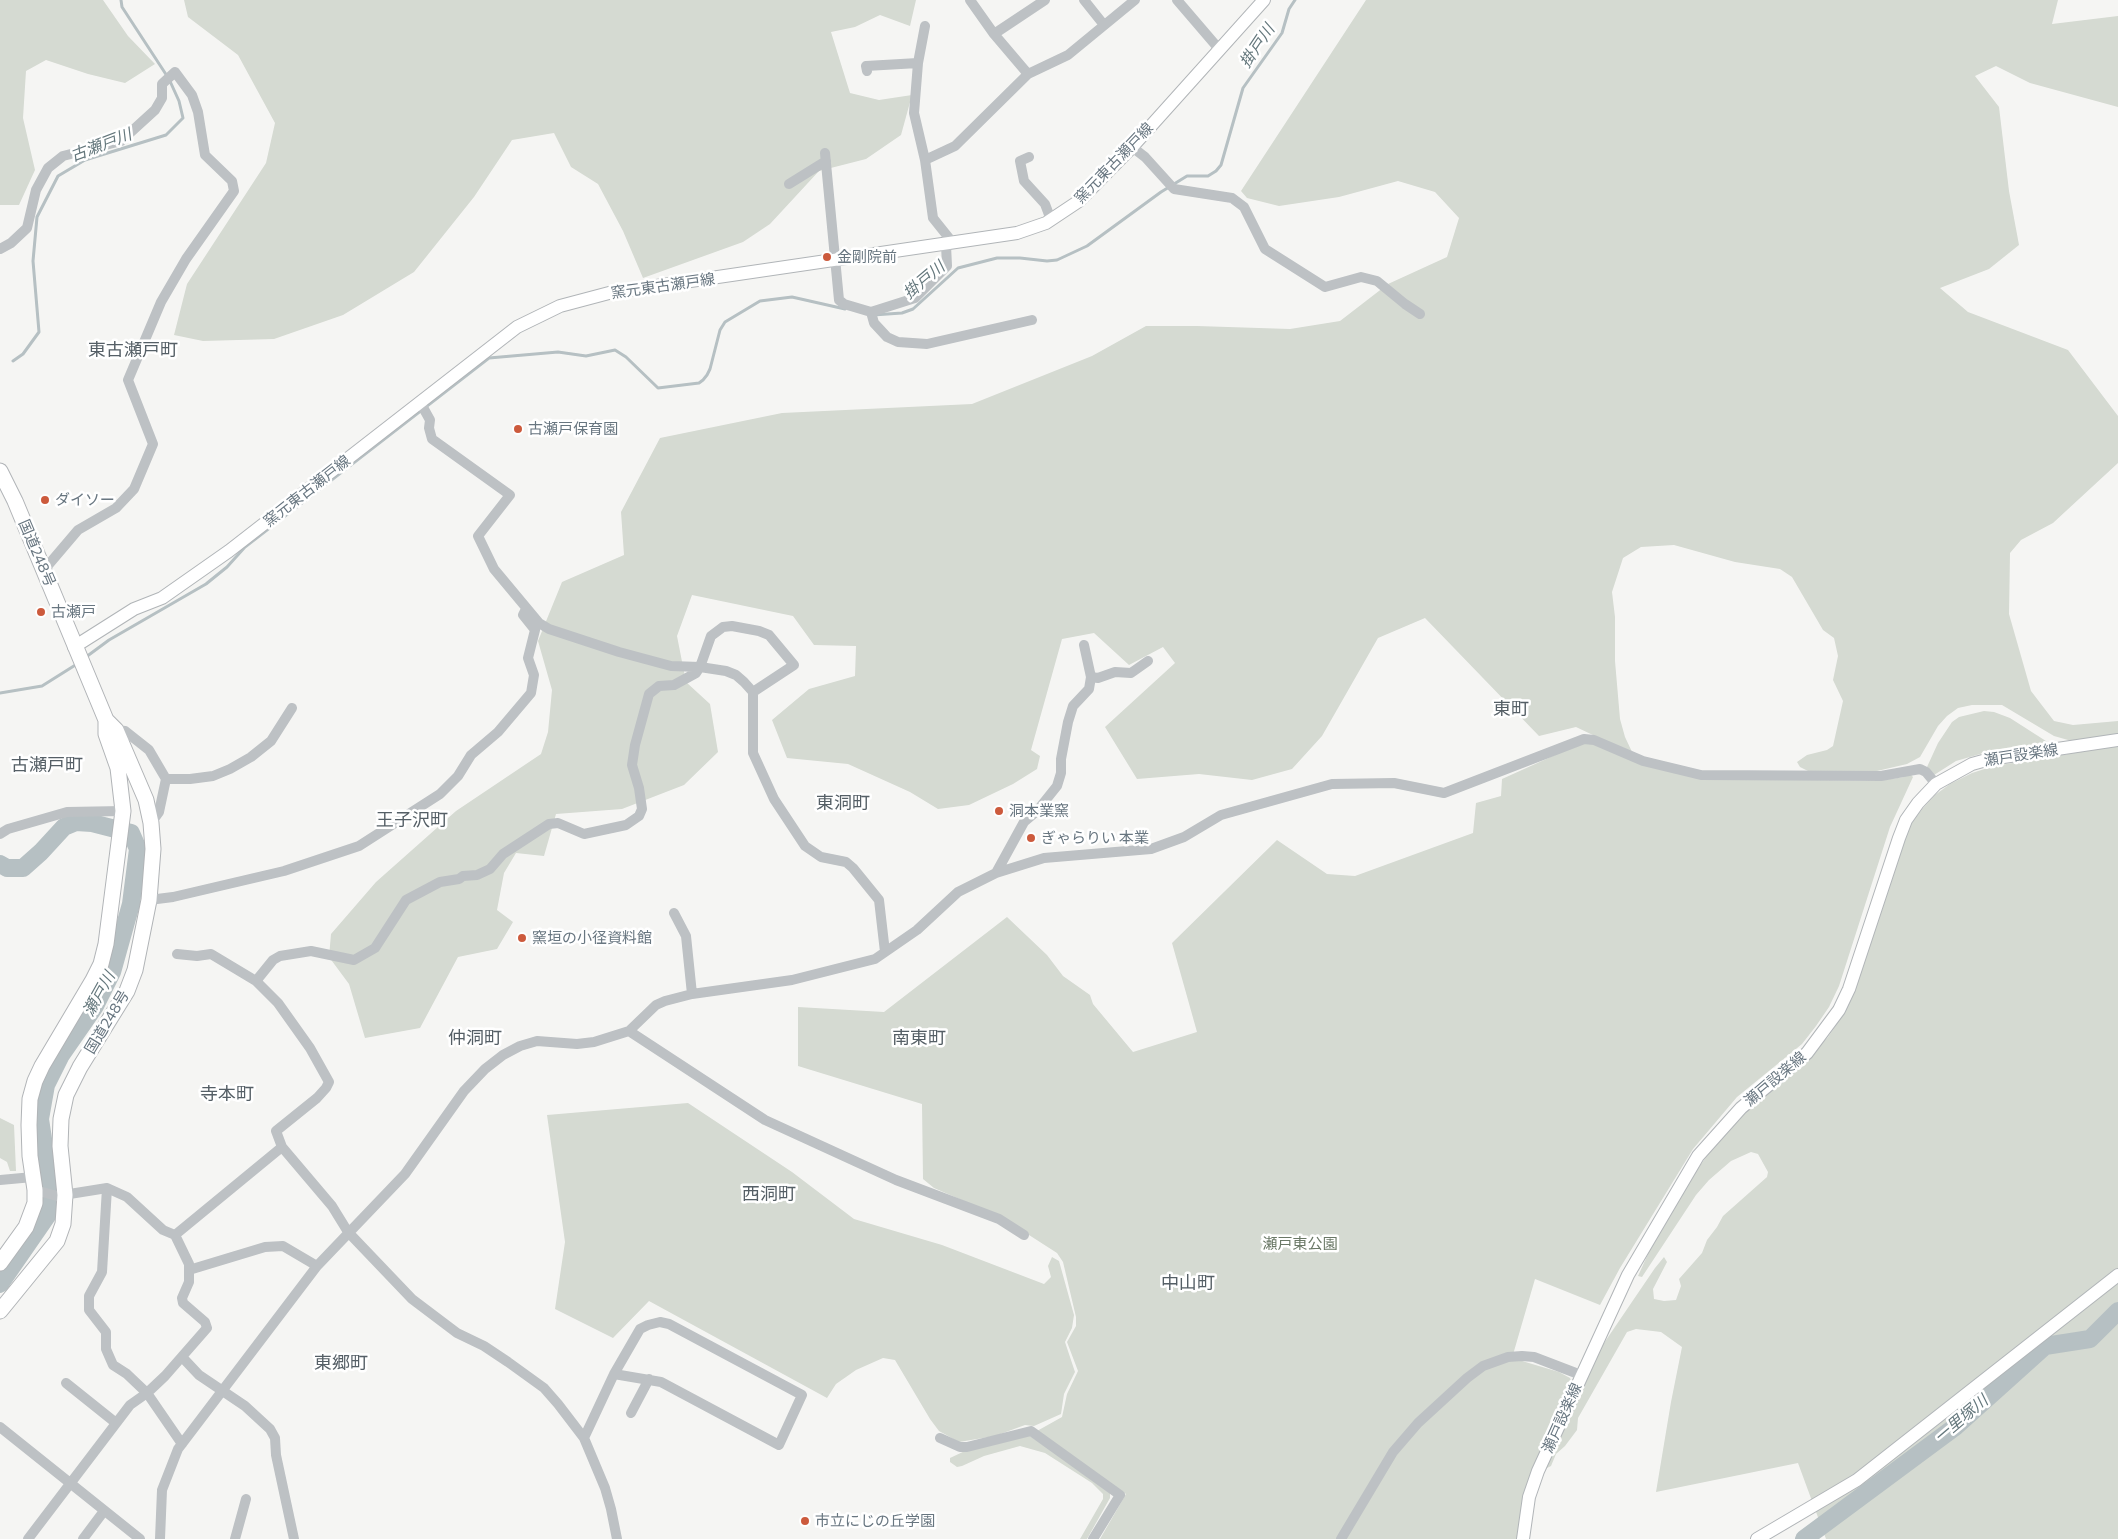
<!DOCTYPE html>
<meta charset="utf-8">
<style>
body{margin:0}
canvas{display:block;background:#f5f5f3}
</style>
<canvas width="2118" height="1539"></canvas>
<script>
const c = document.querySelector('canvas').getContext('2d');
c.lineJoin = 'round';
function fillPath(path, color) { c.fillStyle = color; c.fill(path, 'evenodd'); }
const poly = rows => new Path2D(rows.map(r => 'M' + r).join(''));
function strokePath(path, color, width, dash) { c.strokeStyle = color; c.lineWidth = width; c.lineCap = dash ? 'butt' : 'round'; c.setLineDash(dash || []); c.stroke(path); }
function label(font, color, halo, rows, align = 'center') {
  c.font = font + ' Commissioner,"Noto Sans JP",sans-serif'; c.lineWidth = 5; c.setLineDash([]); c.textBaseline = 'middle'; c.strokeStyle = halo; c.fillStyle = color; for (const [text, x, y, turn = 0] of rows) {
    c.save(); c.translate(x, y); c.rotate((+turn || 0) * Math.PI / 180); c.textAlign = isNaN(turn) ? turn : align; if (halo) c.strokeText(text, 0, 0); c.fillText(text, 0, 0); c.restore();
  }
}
fillPath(poly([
 [0,0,103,0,128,36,155,64,125,83,88,74,46,60,26,71,23,118,35,170,19,205,0,205],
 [184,0,916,0,910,26,880,15,855,27,831,32,850,93,879,100,912,95,901,135,866,159,819,171,770,224,743,242,643,278,623,231,598,184,571,167,554,133,512,140,474,197,414,272,343,315,274,339,203,341,174,335,187,284,266,163,275,123,238,55,188,17],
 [1366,0,2058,0,2052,24,2118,16,2118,107,2030,83,1996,66,1975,76,1999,107,2009,191,2019,245,1989,269,1940,288,1968,312,2068,350,2118,416,2118,463,2053,523,2021,540,2010,553,2009,614,2031,691,2054,721,2073,725,2118,721,2118,734,2076,741,2068,740,2054,736,2002,705,1972,705,1958,708,1947,716,1938,726,1920,757,1907,764,1877,771,1808,771,1800,767,1797,762,1807,755,1827,750,1833,746,1843,701,1833,680,1838,656,1834,638,1823,630,1792,577,1780,569,1735,562,1674,545,1641,547,1623,558,1612,592,1615,617,1615,661,1620,719,1625,737,1633,754,1576,727,1539,736,1425,618,1378,638,1322,736,1292,769,1252,780,1199,774,1137,779,1105,727,1175,663,1163,647,1129,665,1094,633,1062,639,1031,750,1040,756,1037,769,1013,784,969,805,938,809,910,792,848,764,787,758,772,720,809,689,855,676,856,646,814,645,793,616,692,595,677,636,686,682,710,704,718,752,684,785,622,809,556,814,544,856,516,853,504,873,497,910,513,922,497,949,458,957,420,1028,365,1038,349,984,329,957,331,934,376,882,456,811,541,754,548,732,552,690,538,641,562,582,624,555,621,512,660,438,782,413,972,404,1092,356,1146,326,1197,326,1290,329,1340,321,1388,284,1447,257,1459,218,1435,192,1398,181,1339,197,1279,206,1247,198,1241,191],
 [1984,711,1994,712,2010,718,2049,743,1994,750,1956,761,1934,775,1927,767,1938,743,1952,722,1959,717],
 [1583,744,1592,744,1695,778,1877,781,1904,777,1909,773,1913,777,1890,827,1839,986,1829,1007,1816,1026,1802,1044,1737,1097,1693,1149,1620,1268,1600,1305,1535,1279,1512,1358,1559,1372,1570,1378,1572,1383,1518,1539,1100,1539,1126,1494,1037,1431,1062,1417,1067,1394,1078,1371,1067,1342,1076,1326,1076,1317,1063,1262,1057,1253,1001,1217,934,1188,923,1179,922,1104,798,1066,798,1007,884,1012,1007,917,1047,955,1063,976,1090,995,1093,1004,1133,1052,1197,1032,1172,943,1277,840,1327,874,1355,876,1473,833,1476,803,1501,796,1502,779,1575,746],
 [2118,746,2118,1539,1826,1539,1798,1463,1656,1492,1671,1402,1682,1347,1661,1332,1636,1329,1627,1332,1578,1418,1577,1430,1565,1446,1556,1454,1551,1466,1547,1468,1548,1461,1602,1346,1655,1268,1664,1257,1667,1262,1653,1289,1654,1299,1664,1301,1676,1300,1681,1286,1679,1279,1702,1253,1707,1240,1717,1227,1723,1216,1767,1177,1768,1172,1758,1154,1751,1152,1731,1161,1709,1180,1696,1195,1642,1277,1638,1276,1654,1241,1699,1167,1717,1142,1740,1117,1811,1055,1828,1037,1843,1015,1904,842,1911,824,1923,808,1935,795,1950,784,1972,773,1994,766],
 [688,1103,792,1172,854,1219,942,1245,1044,1284,1051,1277,1048,1266,1052,1257,1059,1261,1074,1315,1072,1328,1065,1342,1075,1372,1064,1394,1061,1414,1034,1426,1025,1425,995,1436,959,1442,939,1431,930,1419,895,1360,883,1358,856,1370,836,1384,827,1398,649,1301,613,1338,555,1309,565,1242,547,1115],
 [0,1118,14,1125,16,1171,10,1171,7,1162,0,1158],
 [1027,1434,1110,1490,1110,1498,1087,1539,1080,1539,1103,1499,1103,1494,1092,1483,1045,1453,1020,1446,984,1456,962,1466,957,1467,950,1462,950,1458,967,1450]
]), '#d5dad2');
strokePath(poly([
 [873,315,902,313,913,309,958,268,997,258,1020,258,1047,261,1057,260,1087,246,1161,192,1187,176,1208,176,1216,171,1221,165,1243,88,1282,33,1289,9,1295,0],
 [13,361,23,354,39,332,33,261,37,217,58,176,85,160,166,135,183,118,179,101,169,79,122,7,121,0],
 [86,657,109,640,206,584,227,567,245,547,489,358,558,352,586,356,615,350,626,357,658,388,699,383,703,380,707,375,710,369,720,330,725,322,760,301,792,297,845,309],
 [0,693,42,686,77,664]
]), '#b6c0c3', 3);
strokePath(poly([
 [0,864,7,868,23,868,41,852,64,827,76,822,92,823,131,833,138,849,131,904,112,972,95,1006,61,1055,46,1085,40,1119,47,1165,47,1216,0,1284],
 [1804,1539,1955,1427,2045,1346,2090,1339,2118,1311]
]), '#b6c0c3', 18);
const major = poly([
 [74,647,134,609,162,598,229,551,517,327,560,306,609,293,1017,233,1046,223,1079,201,1132,147,1264,0],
 [1523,1539,1529,1497,1538,1471,1628,1275,1698,1156,1741,1108,1807,1053,1839,1010,1849,989,1899,838,1906,820,1918,803,1936,784,1972,764,1990,759,2118,740],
 [1757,1539,1857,1480,2118,1275]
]);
const highway = poly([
 [0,471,15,501,106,720,106,734,118,768,123,811,106,944,101,964,93,980,42,1066,35,1081,30,1099,29,1125,30,1156,35,1190,35,1203,26,1227,0,1263],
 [0,1311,57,1241,63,1224,65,1195,60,1146,61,1119,66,1095,80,1067,127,991,135,970,149,900,153,849,151,823,146,800,116,730,106,720]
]);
strokePath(major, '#b1b5b8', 14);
strokePath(highway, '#b1b4b7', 17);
strokePath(poly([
 [970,0,994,34,1028,74],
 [1084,0,1104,25],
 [1177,0,1219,49],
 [925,26,918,63,914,113,925,160,933,218,953,243],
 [994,34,1045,0],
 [867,71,866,66,918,63],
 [1132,147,1145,157,1174,189,1232,198,1244,207,1265,249,1325,287,1361,277,1377,281,1405,304,1420,314],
 [825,153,839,300,844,304,871,312,915,298,947,266,946,245],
 [1029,157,1020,161,1024,181,1045,204,1051,220],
 [925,160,955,146,1028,74,1068,55,1135,0],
 [789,184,826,161],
 [0,249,11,243,27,228,36,190,48,168,63,156,121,141,155,110,162,98,162,84,175,72,192,95,198,112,205,155,232,181,234,191,186,259,161,302,128,380,153,444,134,489,116,508,78,530,44,570],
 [871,312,874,323,887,337,898,342,927,344,1032,320],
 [420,402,430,420,429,428,432,439,510,495,478,536,494,569,539,623,549,629,619,652,671,666,700,667,726,671,736,675,744,682,753,692,753,753,774,799,805,846,821,857,846,862,853,868,879,900,885,952],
 [1091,677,1098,678,1115,672,1131,673,1148,661],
 [116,730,125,731,149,750,166,779,159,812,151,823],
 [166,779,190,779,213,776,230,769,251,757,271,741,292,708],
 [0,834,8,829,67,812,123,811],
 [996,873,1024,822,1037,811,1057,786,1061,773,1061,759,1068,722,1073,706,1089,689,1091,677,1084,645],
 [149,900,173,897,284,871,359,846,440,794,458,776,471,755,498,732,531,693,534,675,528,658,535,630,523,615,526,609],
 [674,913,686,936,692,994],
 [177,954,197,956,211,954,256,981],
 [629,1031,765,1120,896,1180,999,1219,1024,1235],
 [0,1180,33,1177],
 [107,1188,102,1272,89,1296,89,1310,106,1332,106,1349,113,1365,127,1374,147,1393,182,1444],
 [175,1235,282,1147],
 [189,1270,265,1247,283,1246,317,1266],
 [183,1358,199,1375,245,1406,270,1429,275,1438,276,1455,294,1539],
 [66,1383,116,1423],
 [631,1413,649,1379],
 [0,1427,140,1539],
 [584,1438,614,1374,661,1382,779,1445,802,1395,669,1324,660,1322,648,1325,640,1329,614,1374],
 [940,1438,960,1447,967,1447,1031,1431,1120,1495,1093,1539],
 [28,1539,130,1405,147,1393,165,1376,207,1328,205,1322,183,1303,182,1298,189,1282,189,1264,175,1235,163,1230,127,1197,107,1188,57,1196,35,1190],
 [83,1539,104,1511],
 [160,1539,162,1490,178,1449,317,1266,405,1174,464,1091,485,1069,503,1055,520,1046,537,1041,577,1044,594,1042,629,1031,656,1005,665,1001,692,994,792,980,875,959,917,930,958,892,996,873,1044,858,1151,849,1184,837,1221,815,1332,784,1394,783,1444,793,1584,739,1594,740,1643,761,1701,775,1881,776,1920,769,1926,772,1936,784],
 [235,1539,246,1499],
 [617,1539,611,1509,605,1488,584,1438,558,1404,544,1388,508,1362,484,1346,457,1333,412,1299,348,1232,332,1206,282,1147,276,1131,317,1098,326,1088,329,1082,310,1048,278,1003,256,981,273,960,280,956,311,951,354,960,375,948,406,900,440,882,459,879,463,876,477,875,490,869,503,854,549,824,558,823,584,834,626,825,639,816,642,809,639,788,632,765,635,745,649,694,659,686,674,685,696,673,700,667,711,636,723,627,732,626,759,631,769,635,794,665,753,692],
 [1341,1539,1393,1452,1418,1423,1467,1378,1483,1366,1508,1357,1522,1356,1534,1357,1581,1375]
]), '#bdc1c4', 10);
strokePath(major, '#fff', 12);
strokePath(highway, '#fff', 15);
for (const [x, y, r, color] of [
 [827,257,5,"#cc5a3c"],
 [518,429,5,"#cc5a3c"],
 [45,500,5,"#cc5a3c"],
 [41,612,5,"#cc5a3c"],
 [999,811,5,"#cc5a3c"],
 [1031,838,5,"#cc5a3c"],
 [522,938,5,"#cc5a3c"],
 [805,1521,5,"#cc5a3c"]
]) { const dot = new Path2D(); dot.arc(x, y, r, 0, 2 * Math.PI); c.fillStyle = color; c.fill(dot); strokePath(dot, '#fff', 2); }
label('15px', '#687680', '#fff', [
 ["窯元東古瀬戸線",1114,163,-46],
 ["窯元東古瀬戸線",663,286,-8],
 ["窯元東古瀬戸線",307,491,-38],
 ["国道248号",37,553,67],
 ["瀬戸設楽線",2021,755,-9],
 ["国道248号",107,1022,-59],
 ["瀬戸設楽線",1775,1079,-40],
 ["瀬戸設楽線",1562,1418,-66]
]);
label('15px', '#687680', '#fff', [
 ["金剛院前",837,257],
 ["古瀬戸保育園",528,429],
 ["ダイソー",55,500],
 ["古瀬戸",51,612],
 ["洞本業窯",1009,811],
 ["ぎゃらりい 本業",1041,838],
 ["窯垣の小径資料館",532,938],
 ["市立にじの丘学園",815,1521]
], 'left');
label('15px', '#6a7866', '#fff', [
 ["瀬戸東公園",1300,1244]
]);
label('italic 16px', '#64777c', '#fff', [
 ["掛戸川",1257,46,-56],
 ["古瀬戸川",101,145,-21],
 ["掛戸川",924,280,-40],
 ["瀬戸川",99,994,-61],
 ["一里塚川",1961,1419,-40]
]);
label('18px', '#555f66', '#fff', [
 ["東古瀬戸町",133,350],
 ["東町",1511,709],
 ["古瀬戸町",47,765],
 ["東洞町",843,803],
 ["王子沢町",412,820],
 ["仲洞町",475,1038],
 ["南東町",919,1038],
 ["寺本町",227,1094],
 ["西洞町",769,1194],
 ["中山町",1188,1283],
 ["東郷町",341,1363]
]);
</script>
